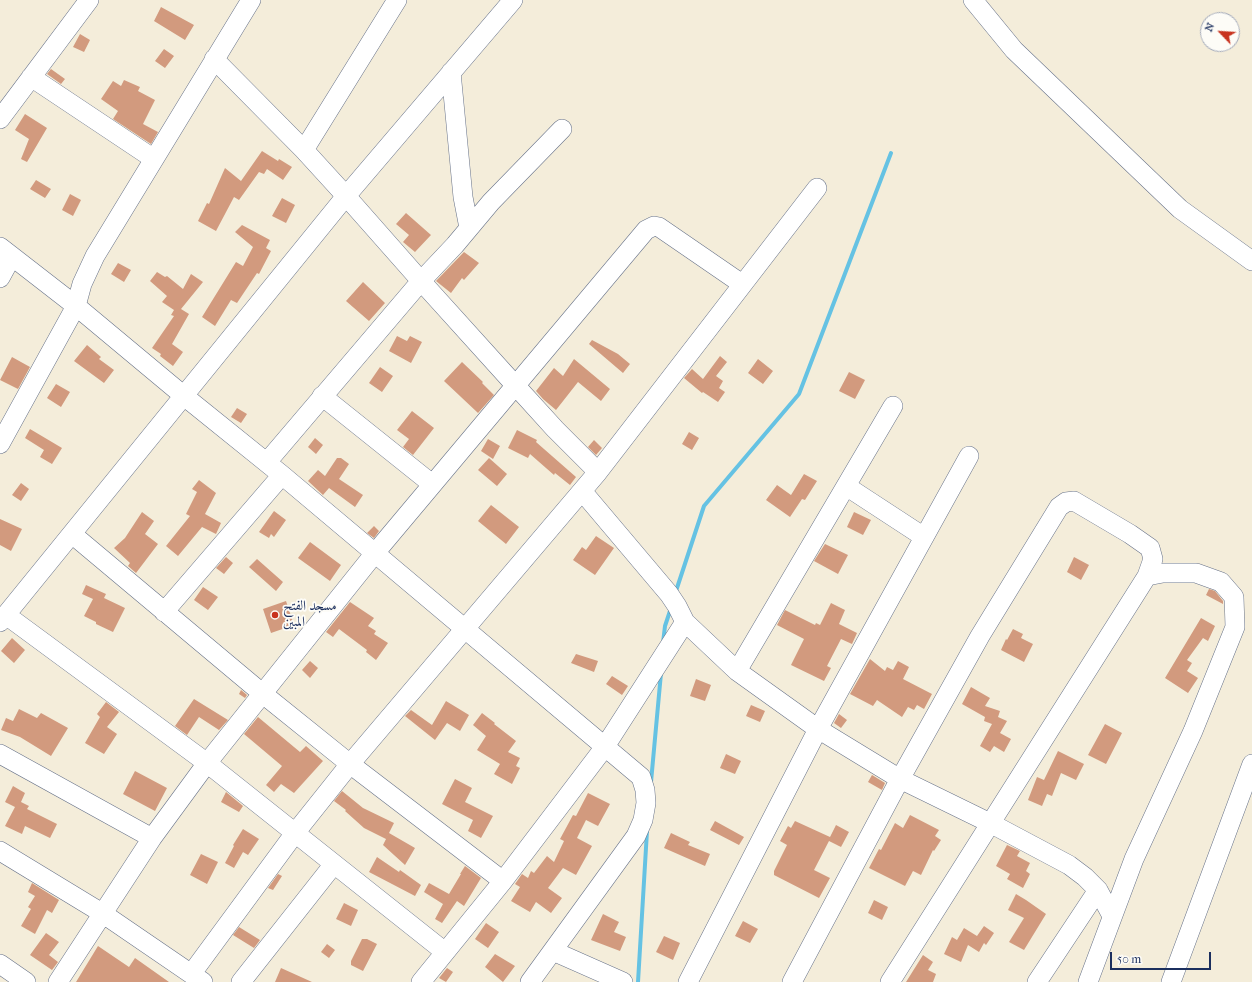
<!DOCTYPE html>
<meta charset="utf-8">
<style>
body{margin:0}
#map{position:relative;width:1252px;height:982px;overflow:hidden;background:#f4edda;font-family:"IM FELL French Canon",serif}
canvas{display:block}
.north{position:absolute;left:1200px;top:12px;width:40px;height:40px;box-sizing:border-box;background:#fdfcf7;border:1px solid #a3aaba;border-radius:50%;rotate:295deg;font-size:11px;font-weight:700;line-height:16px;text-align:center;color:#1b2f5e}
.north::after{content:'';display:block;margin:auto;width:14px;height:18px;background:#c8321e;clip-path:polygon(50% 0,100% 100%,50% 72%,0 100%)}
.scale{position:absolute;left:1110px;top:952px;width:101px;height:18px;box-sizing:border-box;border:2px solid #1b2f5e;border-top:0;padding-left:5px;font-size:12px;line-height:14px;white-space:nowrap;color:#1b2f5e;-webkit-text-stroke:3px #fdfcf7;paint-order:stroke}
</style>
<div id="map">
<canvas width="1252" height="982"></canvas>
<div class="north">N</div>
<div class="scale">50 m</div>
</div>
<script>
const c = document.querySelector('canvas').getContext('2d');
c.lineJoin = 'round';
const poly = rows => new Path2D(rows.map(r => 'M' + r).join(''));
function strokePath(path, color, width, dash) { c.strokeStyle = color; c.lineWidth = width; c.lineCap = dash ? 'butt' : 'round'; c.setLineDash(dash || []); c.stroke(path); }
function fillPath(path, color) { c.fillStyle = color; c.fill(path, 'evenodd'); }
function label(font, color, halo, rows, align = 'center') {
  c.font = font + ' "IM FELL French Canon",Amiri,serif'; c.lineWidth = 3.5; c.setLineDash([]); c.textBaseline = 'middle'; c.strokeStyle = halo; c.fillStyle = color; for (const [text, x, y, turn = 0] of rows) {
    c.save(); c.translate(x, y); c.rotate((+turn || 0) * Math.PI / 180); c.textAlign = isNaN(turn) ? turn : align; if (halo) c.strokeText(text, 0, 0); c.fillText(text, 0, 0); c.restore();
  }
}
strokePath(poly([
 [675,594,704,506,799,394,891,153],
 [663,643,665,626,671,608],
 [651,782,661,673],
 [638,982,647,831]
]), '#65c2e3', 4);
fillPath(poly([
 [161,7,194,25,185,40,154,21],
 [80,34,90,40,84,52,73,47],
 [164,49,174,56,165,68,155,61],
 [51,69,65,79,61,84,47,74],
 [124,80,140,87,138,91,155,100,143,124,158,132,151,144,113,119,118,111,101,99,113,81,121,86],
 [25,114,47,128,27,162,21,159,29,139,15,130],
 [262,151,278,161,279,159,292,167,283,180,267,169,264,174,259,172,239,200,234,197,216,231,198,221,207,203,209,204,225,168,241,181],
 [36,180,51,189,45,198,30,189],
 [70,194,81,200,73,216,62,210],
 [282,198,295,205,286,223,272,216],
 [406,213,431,235,415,252,403,242,409,235,396,224],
 [242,225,270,240,266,248,271,251,259,274,257,273,237,303,231,300,215,326,202,317,236,262,243,266,253,247,235,232],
 [464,252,479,263,464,280,462,278,451,293,436,281],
 [118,263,131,270,124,282,111,274],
 [157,272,165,277,167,276,183,289,191,274,203,282,181,309,189,314,172,344,183,352,173,366,160,356,161,354,152,348,174,316,171,315,174,310,162,302,167,296,150,281],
 [363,282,385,303,369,321,346,301],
 [397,336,407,341,410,336,422,342,411,363,389,351],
 [592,340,618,354,630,364,623,373,589,344],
 [87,345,101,357,99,359,114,370,104,383,74,361],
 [720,356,727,362,716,376,723,381,719,388,725,392,718,402,703,392,702,393,684,378,692,369,703,379],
 [12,357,30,367,18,389,0,380],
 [574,359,610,389,601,401,578,382,556,410,543,399,536,391,554,368,563,376],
 [758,359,773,371,763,384,748,373],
 [462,362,483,382,482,383,494,395,478,413,444,381],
 [380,367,393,376,382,392,369,383],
 [849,372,865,380,855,399,839,391],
 [56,384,70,392,61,407,47,398],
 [237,408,247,414,241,423,231,417],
 [412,411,434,428,413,455,403,447,409,439,397,430],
 [30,429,62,448,52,464,40,457,44,450,25,438],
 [517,430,537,440,536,442,576,477,570,485,555,473,554,475,530,454,528,458,508,448],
 [689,432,699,438,692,450,682,444],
 [315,438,323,445,316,454,308,447],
 [488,439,500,446,493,459,481,451],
 [594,440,602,448,596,455,588,447],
 [337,458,341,458,349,464,339,479,363,495,355,507,329,488,323,495,308,481,318,470,325,476],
 [489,458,507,474,497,486,478,470],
 [804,474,817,481,805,500,802,499,790,517,766,500,777,485,791,495],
 [199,480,216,493,205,514,221,523,216,534,202,527,178,556,166,546,190,516,186,514,197,492,192,489],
 [21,483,29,489,21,501,12,495],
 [491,505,519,527,506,544,478,521],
 [274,511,286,520,274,537,271,534,269,538,259,532],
 [142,512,154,521,145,534,158,544,136,573,128,566,130,563,114,548,125,538],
 [854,512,871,520,863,535,847,527],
 [0,519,22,529,11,551,0,545],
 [374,526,379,531,374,538,367,533],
 [596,536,614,548,595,575,573,560,582,547,586,550],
 [310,542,341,565,330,581,298,558],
 [825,544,848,555,838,574,814,561],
 [226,557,233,563,224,574,216,568],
 [1074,557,1089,565,1081,580,1067,572],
 [257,559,283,582,276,591,249,567],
 [86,585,106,594,104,598,125,608,113,632,96,624,96,622,84,616,93,599,82,594],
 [203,587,218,597,208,610,194,600],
 [1209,589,1215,591,1223,601,1223,604,1206,595],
 [286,601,294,625,271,633,263,609],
 [350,602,374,618,368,626,376,631,374,634,388,643,376,660,366,652,367,650,339,629,333,637,326,632],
 [831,603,845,610,839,624,857,633,852,644,841,639,827,666,831,668,824,681,791,665,804,639,777,625,785,610,815,625,816,623,820,625],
 [1201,618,1215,626,1208,641,1203,638,1187,660,1192,663,1187,671,1198,678,1188,693,1165,678],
 [1013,629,1023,634,1021,638,1033,644,1024,662,1001,650,1006,639,1007,640],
 [12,638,25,650,14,663,1,651],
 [576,654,598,661,594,672,571,663],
 [870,659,885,671,887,667,893,670,898,661,909,667,903,679,932,694,924,709,917,705,914,710,908,707,902,717,877,700,873,706,850,694],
 [310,661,318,668,310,678,302,670],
 [612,676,628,686,622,695,606,684],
 [696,679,711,685,705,701,690,696],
 [971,687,990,698,985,706,1000,711,998,717,1007,721,1000,733,1011,739,1004,752,994,746,990,752,980,746,992,724,984,721,985,717,962,704],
 [241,690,247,695,245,698,239,694],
 [194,699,228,720,219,730,199,717,187,735,175,726],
 [446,701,469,715,460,731,447,723,435,740,405,716,411,710,432,725],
 [106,702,119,712,107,727,117,734,104,754,85,743,100,717,97,714],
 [751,705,765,711,760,722,746,716],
 [19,709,37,718,41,713,68,728,51,756,20,737,1,730,6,718,13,721],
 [482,713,495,723,494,724,516,741,508,752,520,758,516,766,520,768,512,784,494,774,500,764,477,750,486,736,473,725],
 [839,714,847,720,841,728,834,723],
 [258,717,300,752,306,746,323,761,294,793,281,784,274,792,266,785,282,766,244,734],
 [1105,724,1122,733,1106,764,1088,755],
 [1058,751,1084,764,1076,780,1061,773,1052,796,1047,794,1042,806,1028,800,1037,777,1044,780],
 [726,754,741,761,735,774,720,768],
 [135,771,167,788,155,811,123,794],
 [872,775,885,783,882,790,868,782],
 [455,779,472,788,465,802,493,816,481,838,468,831,473,820,442,804],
 [13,786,25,793,21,802,29,806,27,809,57,824,50,838,25,826,22,834,5,826,15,807,5,802],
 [342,791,363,808,394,823,386,839,364,828,345,811,346,810,334,801],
 [226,792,243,806,239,812,221,802],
 [588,793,610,804,598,826,586,820,577,838,592,846,576,875,563,868,548,888,562,898,551,913,536,902,530,912,511,901,520,887,515,884,522,874,528,878,531,871,534,873,547,856,554,862,564,841,560,839,573,815,576,816],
 [910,815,939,830,935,836,941,840,934,851,933,850,921,875,913,871,905,886,869,868,879,849,881,850,895,823,903,828],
 [715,821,744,837,739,845,710,830],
 [795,821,830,837,836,825,849,832,841,847,829,841,814,870,830,878,819,898,774,875,774,871,787,845,780,841,788,826,791,828],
 [243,829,259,839,248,855,243,852,234,868,225,863,234,846,233,845],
 [389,833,415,848,405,865,383,845],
 [671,833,690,842,688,845,710,854,705,866,664,848],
 [1007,845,1020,851,1017,856,1030,863,1026,871,1030,874,1023,888,1007,879,1010,874,996,866],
 [201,854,218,862,207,884,190,875],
 [377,857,399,872,400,870,421,885,415,896,369,872],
 [465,866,481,878,464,906,457,901,442,923,435,919,443,904,424,892,429,883,449,894,461,874,460,874],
 [278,874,282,876,273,890,268,888],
 [32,883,59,900,52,913,47,910,35,934,21,926,31,909,28,907,35,896,28,892],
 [1016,894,1026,900,1046,914,1024,950,1009,942,1024,918,1008,910],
 [874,900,888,907,882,920,868,913],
 [344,903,358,910,351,926,336,919],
 [603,914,619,922,614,932,626,937,620,951,591,940],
 [743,921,758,929,750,943,735,936],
 [486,923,499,932,488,948,475,939],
 [984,926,994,933,986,945,984,943,979,952,968,945,961,962,944,954,952,937,957,940,964,928,977,936],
 [239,927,260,940,254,948,233,935],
 [46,933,59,942,49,955,58,962,52,970,30,955],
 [664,936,680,943,673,960,656,952],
 [362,939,367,939,377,944,363,971,351,965,351,961],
 [327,944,335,950,329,958,321,952],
 [98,946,129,967,135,958,169,982,76,982],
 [495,954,515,966,503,982,485,967],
 [923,955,933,962,928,970,936,974,933,982,906,982],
 [281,968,312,982,275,982],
 [447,968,453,972,446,982,439,978]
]), '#d29a7e');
const minor = poly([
 [973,0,1014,50,1180,209,1252,261],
 [214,59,304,150,346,196,421,281,515,385,555,429,598,472],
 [451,72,463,197,469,228],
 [31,77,154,159],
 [0,119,89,0],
 [304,150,397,0],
 [0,247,76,306,184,396,282,475,641,777,645,790,646,803,643,820,636,836,530,982],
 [0,278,12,256],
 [322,396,432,484],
 [0,444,76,306,82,284,95,256,251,0],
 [267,462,421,281,455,245,491,202,562,129],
 [846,486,924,537],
 [582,491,669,594,677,606,685,622,737,671,818,729,900,779,990,823,1069,865,1085,877,1098,890,1112,916],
 [72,534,263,694,350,764,503,881],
 [164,612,282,475],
 [6,615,207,763,445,952],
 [0,622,346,196,513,0],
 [737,671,893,406],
 [0,754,152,838],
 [0,851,102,913,203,982],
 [553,951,623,982],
 [0,964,26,982],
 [192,973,295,833,350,764,598,472,817,188],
 [58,982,152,838,207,763,375,553,646,230,654,226,659,227,742,284],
 [241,982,334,864],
 [421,982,503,881,604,748,685,622],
 [688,982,818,729,969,456],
 [792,982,900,779,980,636,1059,507,1066,502,1074,501,1130,534,1150,548,1153,559,1147,576,890,982],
 [1037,982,1098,890],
 [1088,982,1134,859,1193,731,1235,627,1234,597,1221,582,1196,573,1163,573,1147,576],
 [1171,982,1252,764]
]);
strokePath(minor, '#677289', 20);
strokePath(minor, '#fff', 19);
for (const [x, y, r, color] of [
 [275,615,4,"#c8321e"]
]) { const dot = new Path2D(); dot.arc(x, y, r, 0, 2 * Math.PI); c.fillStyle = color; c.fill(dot); strokePath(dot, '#fdfcf7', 1.5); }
label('14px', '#1b2f5e', '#fdfcf7', [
 ["مسجد الفتح",283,607],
 ["المبين",283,623]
], 'left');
</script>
